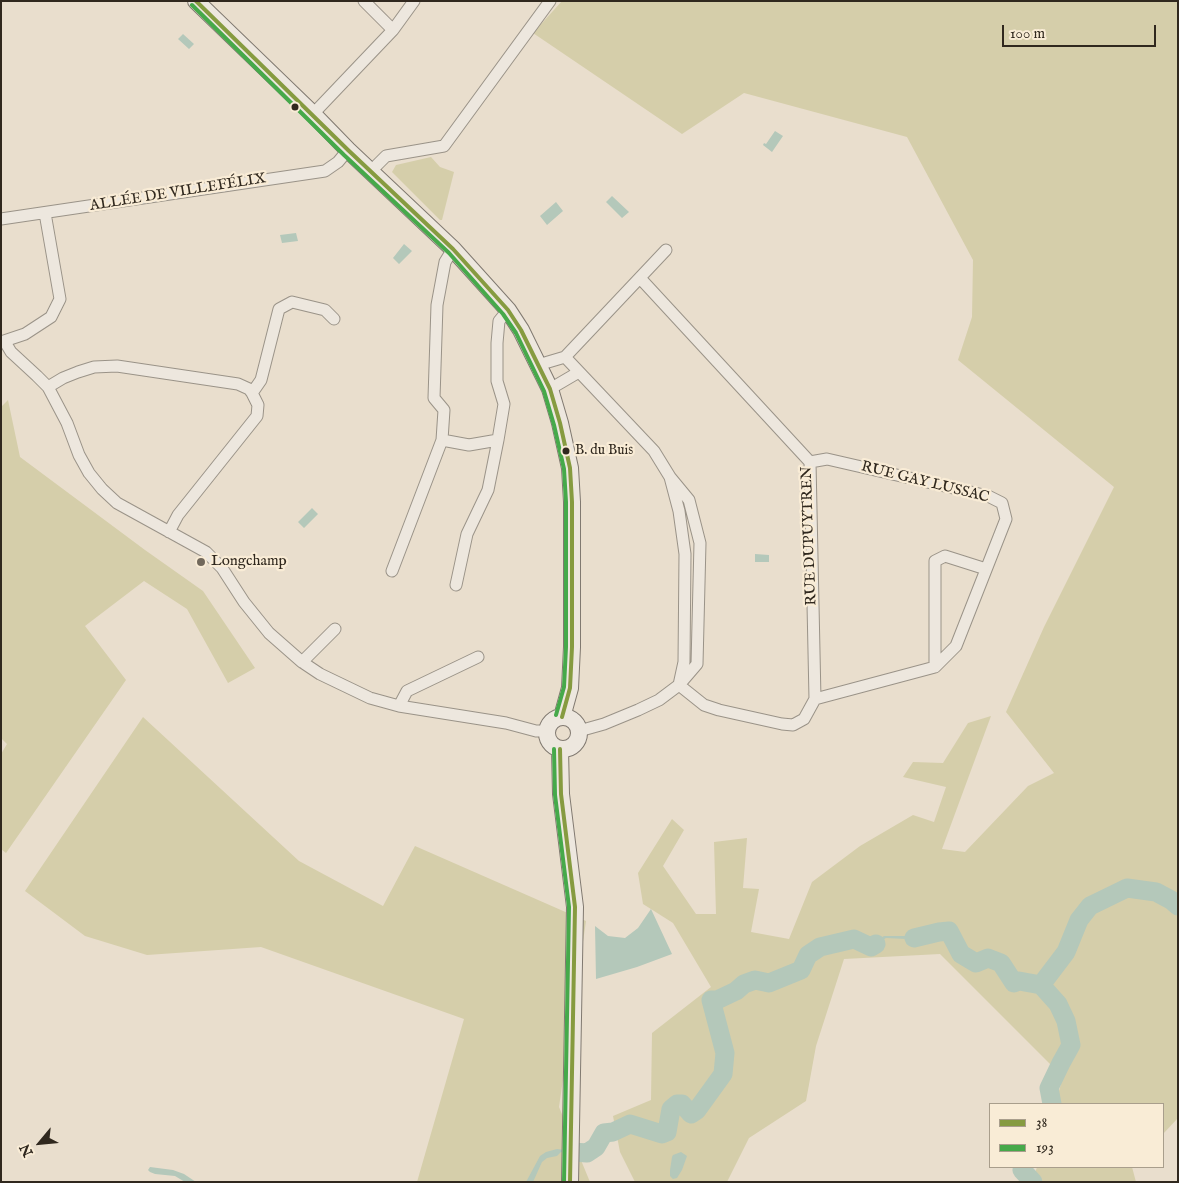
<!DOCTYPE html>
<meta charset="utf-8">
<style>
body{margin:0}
#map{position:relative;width:1179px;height:1183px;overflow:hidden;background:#e9decd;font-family:"IM FELL English",serif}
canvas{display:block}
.frame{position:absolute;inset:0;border:2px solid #30281e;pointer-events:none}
.legend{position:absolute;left:989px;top:1103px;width:175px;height:65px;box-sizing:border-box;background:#f9ecd6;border:1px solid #a99e8c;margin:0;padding:6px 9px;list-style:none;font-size:15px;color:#30281e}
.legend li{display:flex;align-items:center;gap:10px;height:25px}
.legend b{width:25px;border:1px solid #a99e8c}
.north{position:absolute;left:15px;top:1118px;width:50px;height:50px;-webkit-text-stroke:4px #f9ecd6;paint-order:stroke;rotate:242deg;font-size:14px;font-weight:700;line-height:20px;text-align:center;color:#30281e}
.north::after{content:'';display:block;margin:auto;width:18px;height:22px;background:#30281e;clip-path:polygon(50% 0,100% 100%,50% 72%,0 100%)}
.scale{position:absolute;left:1002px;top:25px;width:154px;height:22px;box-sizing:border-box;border:2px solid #30281e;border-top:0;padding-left:6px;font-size:15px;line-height:18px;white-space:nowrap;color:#30281e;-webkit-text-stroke:4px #f9ecd6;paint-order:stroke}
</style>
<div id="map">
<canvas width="1179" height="1183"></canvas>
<div class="frame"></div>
<ul class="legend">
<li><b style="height:6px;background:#869b40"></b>38</li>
<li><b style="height:6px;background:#46a94a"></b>193</li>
</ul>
<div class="north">N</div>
<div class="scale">100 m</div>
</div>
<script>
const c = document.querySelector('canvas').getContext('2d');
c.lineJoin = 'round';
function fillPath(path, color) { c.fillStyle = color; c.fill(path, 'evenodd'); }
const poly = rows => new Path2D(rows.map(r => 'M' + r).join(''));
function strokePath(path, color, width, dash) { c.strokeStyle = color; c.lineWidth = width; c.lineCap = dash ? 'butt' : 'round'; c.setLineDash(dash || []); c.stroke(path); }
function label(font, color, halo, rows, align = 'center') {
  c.font = font + ' "IM FELL English",serif'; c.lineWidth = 4.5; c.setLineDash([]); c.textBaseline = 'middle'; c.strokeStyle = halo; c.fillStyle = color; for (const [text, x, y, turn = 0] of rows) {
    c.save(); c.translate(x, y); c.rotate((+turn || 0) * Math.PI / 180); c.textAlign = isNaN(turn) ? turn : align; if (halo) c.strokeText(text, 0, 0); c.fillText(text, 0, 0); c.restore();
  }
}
fillPath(poly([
 [562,1,1178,1,1178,1118,1163,1134,1163,1104,1055,1104,1063,1077,940,954,844,959,816,1046,806,1101,749,1138,727,1182,635,1182,620,1152,613,1116,651,1100,652,1033,711,987,673,923,643,904,638,873,672,819,684,830,663,866,696,914,716,914,714,842,747,838,743,888,759,889,751,932,789,939,812,882,860,846,913,815,934,822,946,787,903,777,913,762,943,763,968,723,991,716,942,849,965,852,1028,786,1054,773,1006,712,1044,627,1114,487,958,360,972,317,973,260,907,137,744,93,682,134,533,33],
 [431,157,440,167,454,172,442,220,440,220,392,172,396,165],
 [8,400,20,457,145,550,203,591,255,668,228,683,187,609,144,581,85,626,126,680,6,853,1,849,1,754,7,744,1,738,1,407],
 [143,717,299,861,383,906,415,846,586,921,559,1107,590,1182,417,1182,464,1019,261,947,147,955,85,936,25,891],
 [1037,1167,1132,1167,1136,1182,1032,1182]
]), '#d5ceaa');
fillPath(poly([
 [183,34,194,44,189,49,178,39],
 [775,131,783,136,772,152,763,145,764,143,766,144],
 [612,196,629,212,622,218,606,202],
 [556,202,563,211,547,225,540,216],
 [296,233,298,241,282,243,280,235],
 [404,244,412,251,399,264,393,258],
 [312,508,318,514,304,528,298,522],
 [755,554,769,555,769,562,755,562],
 [1132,885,1156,889,1173,898,1178,902,1178,906,1171,900,1156,892,1140,889,1127,888,1090,906,1079,920,1066,952,1041,985,1020,981,1014,983,1001,963,988,959,976,963,969,960,961,954,949,931,939,932,906,939,886,938,871,947,866,946,854,939,846,940,820,947,808,955,807,964,801,970,785,978,769,983,755,980,744,984,736,991,728,996,711,1000,725,1053,723,1074,697,1110,691,1114,682,1104,677,1104,671,1109,667,1132,662,1134,630,1124,613,1132,604,1133,600,1138,596,1147,587,1153,580,1152,580,1150,592,1146,599,1134,614,1129,630,1118,643,1123,654,1130,665,1130,666,1111,668,1104,673,1100,682,1099,688,1103,691,1109,695,1108,719,1076,722,1054,706,1003,710,994,714,998,720,998,735,990,743,981,752,977,762,978,766,980,792,972,803,964,805,954,817,947,840,940,855,938,865,943,872,944,884,936,904,936,942,928,952,930,968,956,980,960,984,955,991,955,1007,962,1012,977,1015,980,1025,977,1039,979,1053,965,1060,953,1074,920,1091,900,1116,888],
 [651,909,672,954,637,967,596,979,595,926,608,936,625,938,638,928],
 [557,1149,565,1150,565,1152,561,1152,557,1156,547,1158,542,1162,533,1182,526,1182,540,1156,546,1152],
 [681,1152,687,1156,682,1170,677,1178,673,1179,670,1176,670,1170,672,1157,673,1155],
 [150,1167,173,1170,184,1174,196,1182,185,1182,175,1176,155,1174,150,1172,148,1170]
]), '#b4c8ba');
strokePath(poly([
 [914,938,939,932,949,931,961,954,976,963,988,958,1001,963,1014,983,1019,981,1041,985],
 [1052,1104,1049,1088,1061,1063,1071,1045,1066,1021,1058,1004,1041,985,1066,952,1079,920,1090,906,1127,888,1156,892,1171,900,1178,906],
 [573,1152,587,1153,596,1147,604,1133,613,1132,630,1124,662,1134,667,1132,671,1109,677,1104,682,1104,691,1114,697,1110,723,1074,725,1053,711,1000,717,1000,736,991,744,984,755,980,769,983,801,970,808,955,820,947,854,939,871,947,876,944],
 [1023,1167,1022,1170,1033,1182]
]), '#b4c8ba', 19);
const minor = poly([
 [364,1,393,30],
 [313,114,393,30,414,1],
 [371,171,386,156,444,146,550,1],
 [1,219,325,171,338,162,348,150],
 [640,278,810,462,815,699,804,719,793,725,782,724,719,710,704,705,679,685],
 [1,342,25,334,51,317,60,299,45,213],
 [5,342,11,352,37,376,48,387,67,423,79,455,89,473,102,489,117,503,206,552,222,568,244,602,269,633,302,662,320,674,370,698,399,706,506,723,536,731,547,731],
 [565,357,654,451,670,477],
 [538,365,565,357,666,250],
 [48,387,63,378,78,372,94,367,117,366,238,384,249,389,252,393,258,405,257,416,178,515,169,532],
 [550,389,579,372],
 [252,393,261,380,279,309,292,302,325,310,334,319],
 [442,440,469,445,498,440],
 [810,462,827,459,988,496,1002,503,1006,519,956,646,935,667,815,699],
 [392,571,442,440,444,410,434,398,437,305,445,262,453,249],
 [456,585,467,534,488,490,498,440,504,404,497,381,497,343,499,321,508,310],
 [302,662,335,629],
 [935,667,935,561,945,556,986,569],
 [399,706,407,691,478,657],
 [579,731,604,724,638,710,659,700,679,685,697,664,700,543,689,500,670,477,679,511,685,554,684,662,679,685]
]);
const secondary = poly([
 [196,1,313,114,348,150,453,249,508,310,521,330,550,389,560,423,570,468,572,502,572,647,570,688,562,717],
 '547 733a16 16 0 1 1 32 0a16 16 0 1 1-32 0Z',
 [560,749,561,794,575,907,570,1182]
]);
strokePath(minor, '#9a9388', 13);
strokePath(secondary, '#807970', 18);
strokePath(minor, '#ede7de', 11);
strokePath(secondary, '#ede7de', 16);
strokePath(poly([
 [196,1,348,150,453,249,508,310,521,330,550,389,560,423,570,468,572,502,572,647,570,688,562,717],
 [560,749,561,794,575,907,570,1182]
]), '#869b40', 4);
strokePath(poly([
 [192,5,344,155,449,253,503,314,516,333,544,391,554,425,564,469,566,502,566,647,564,687,556,715],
 [554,749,555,795,569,907,564,1182]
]), '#46a94a', 4);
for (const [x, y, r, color] of [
 [295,107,4.5,"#30281e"],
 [566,451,4.5,"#30281e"],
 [201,562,5,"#71685b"]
]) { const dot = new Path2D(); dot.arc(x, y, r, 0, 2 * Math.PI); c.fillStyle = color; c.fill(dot); strokePath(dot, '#f9ecd6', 2); }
label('14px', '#30281e', '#f9ecd6', [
 ["B. du Buis",575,451]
], 'left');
label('15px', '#30281e', '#f9ecd6', [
 ["ALLÉE DE VILLEFÉLIX",178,193,-9],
 ["RUE GAY LUSSAC",925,483,14],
 ["RUE DUPUYTREN",810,536,-92]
]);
label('15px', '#30281e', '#f9ecd6', [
 ["Longchamp",211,562]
], 'left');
</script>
